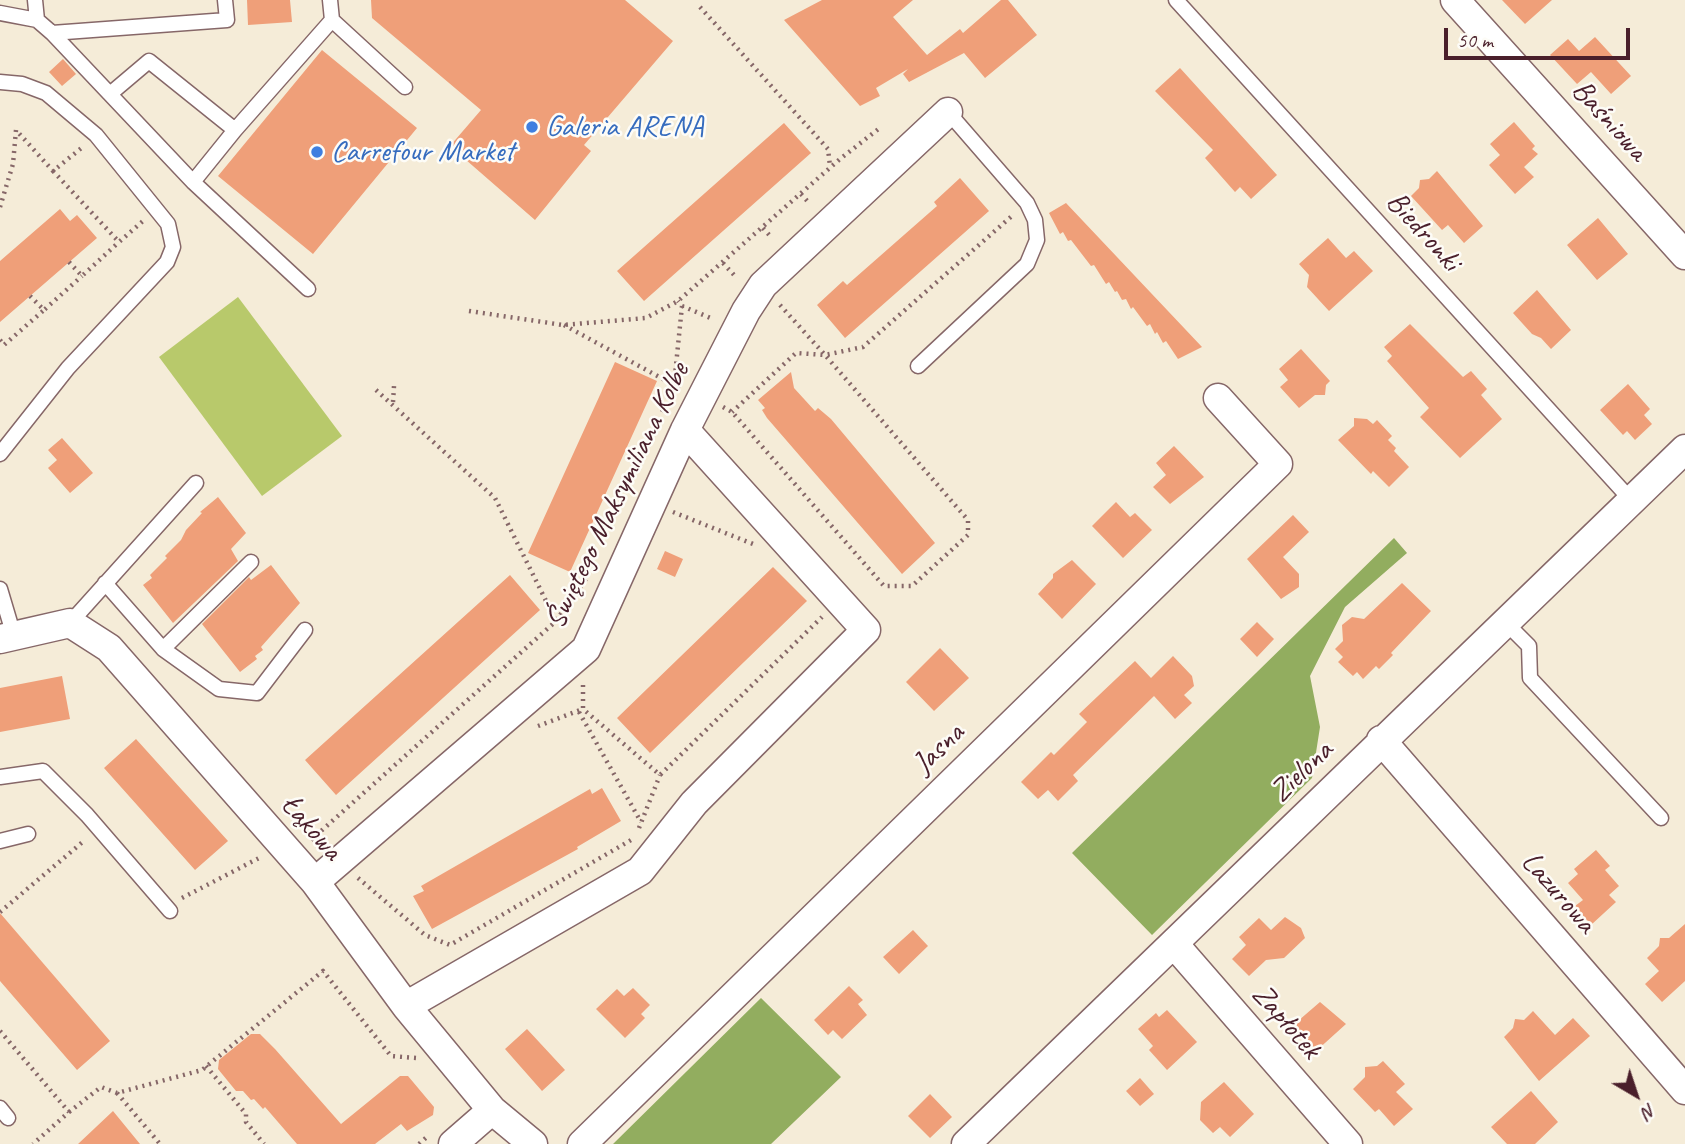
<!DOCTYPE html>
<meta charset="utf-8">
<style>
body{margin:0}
#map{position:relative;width:1685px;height:1144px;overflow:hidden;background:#f5ecd8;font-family:Caveat,sans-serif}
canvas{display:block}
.north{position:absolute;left:1601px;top:1060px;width:70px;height:70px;-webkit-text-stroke:5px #fdfcf7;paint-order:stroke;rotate:141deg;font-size:19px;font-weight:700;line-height:28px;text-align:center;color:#4a1f2b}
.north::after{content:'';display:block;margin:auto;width:24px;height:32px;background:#4a1f2b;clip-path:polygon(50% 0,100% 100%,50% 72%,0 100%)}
.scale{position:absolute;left:1444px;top:28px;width:186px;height:32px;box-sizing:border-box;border:4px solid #4a1f2b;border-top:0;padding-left:9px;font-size:21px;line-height:24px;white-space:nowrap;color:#4a1f2b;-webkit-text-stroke:5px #fdfcf7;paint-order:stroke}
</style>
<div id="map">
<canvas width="1685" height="1144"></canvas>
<div class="north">N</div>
<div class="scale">50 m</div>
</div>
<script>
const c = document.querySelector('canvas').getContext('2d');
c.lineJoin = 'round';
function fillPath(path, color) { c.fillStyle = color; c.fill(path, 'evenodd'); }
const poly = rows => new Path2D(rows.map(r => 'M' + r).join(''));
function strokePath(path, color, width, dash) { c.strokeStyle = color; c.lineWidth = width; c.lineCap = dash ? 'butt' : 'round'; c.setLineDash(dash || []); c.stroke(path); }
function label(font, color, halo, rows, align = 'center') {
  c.font = font + ' Caveat,sans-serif'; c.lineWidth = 5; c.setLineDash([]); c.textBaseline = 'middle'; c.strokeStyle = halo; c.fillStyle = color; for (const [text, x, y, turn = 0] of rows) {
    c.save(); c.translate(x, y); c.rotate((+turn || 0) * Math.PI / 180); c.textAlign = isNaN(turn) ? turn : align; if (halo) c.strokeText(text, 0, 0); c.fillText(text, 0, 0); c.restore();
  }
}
fillPath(poly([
 [238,297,342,436,262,496,159,357]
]), '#b8c96b');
fillPath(poly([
 [1394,538,1407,553,1345,607,1310,676,1320,727,1312,778,1152,935,1072,853],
 [761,998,841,1077,771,1144,613,1144]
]), '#92ad5f');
fillPath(poly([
 [247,0,290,0,292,22,248,25],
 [371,0,625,0,673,41,584,145,591,151,535,220,450,146,481,110,372,18],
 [822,0,913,0,893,17,927,55,960,29,963,33,1001,0,1008,0,1037,35,985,78,964,53,909,82,903,74,908,69,876,88,880,96,860,106,784,20],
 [1502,0,1552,0,1525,24],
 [1595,37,1631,76,1611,94,1591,72,1577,84,1550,55,1568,39,1579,51],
 [322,50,417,128,313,254,218,176],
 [63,59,76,74,62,86,49,72],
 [1180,68,1277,175,1251,199,1240,187,1235,192,1205,158,1213,150,1155,91],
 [1514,122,1535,146,1532,149,1538,154,1524,167,1534,177,1515,194,1489,165,1500,155,1490,144],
 [784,123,811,153,644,301,617,271],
 [1437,171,1483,226,1464,243,1448,225,1442,230,1411,196,1419,188,1420,180,1429,179],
 [960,178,989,211,845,338,817,305,843,281,847,285,937,206,934,202],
 [1066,203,1202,347,1178,359,1166,341,1163,343,1157,332,1155,334,1150,324,1147,326,1133,307,1131,309,1126,299,1122,300,1117,291,1115,292,1109,282,1106,284,1094,265,1091,266,1071,240,1068,241,1063,232,1060,234,1049,213],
 [60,209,70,221,77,215,97,238,0,322,0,261],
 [1598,218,1628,254,1597,280,1567,245],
 [1328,238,1346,258,1354,251,1373,271,1329,311,1307,287,1309,275,1299,264],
 [1537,290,1571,330,1551,349,1541,338,1532,334,1513,313],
 [1410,324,1463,377,1471,371,1487,389,1481,395,1502,419,1460,458,1420,417,1429,408,1387,361,1392,356,1384,347],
 [1301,349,1330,381,1326,385,1325,395,1315,395,1299,408,1280,387,1288,380,1279,369],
 [615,362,657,381,570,572,528,553],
 [791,372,794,388,815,411,818,408,831,419,935,543,902,574,767,418,762,410,765,408,758,400],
 [1628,384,1650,409,1644,415,1652,424,1635,440,1627,431,1623,435,1600,410],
 [1354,418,1367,419,1373,424,1377,420,1392,436,1388,440,1396,448,1394,451,1409,467,1389,487,1373,471,1371,474,1338,440,1354,426],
 [62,438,93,473,70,493,48,468,57,460,48,450],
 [1174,446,1204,477,1170,504,1153,487,1166,475,1156,463],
 [218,497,246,533,231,549,238,561,173,623,143,585,152,578,150,575,167,558,165,556,181,540,186,530,202,513,200,512],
 [1116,502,1130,517,1135,513,1152,530,1123,558,1092,526],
 [1293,515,1309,532,1283,557,1299,574,1299,587,1281,599,1247,559],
 [665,551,683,559,675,577,657,569],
 [1072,560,1096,584,1062,619,1038,594,1053,578,1053,574],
 [271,565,300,603,261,647,263,650,255,656,257,659,240,672,202,624,249,577,251,580],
 [773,567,807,601,650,753,617,718],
 [510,575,540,610,336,795,305,760],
 [1402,583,1431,611,1391,653,1393,655,1379,669,1376,666,1363,679,1357,672,1353,676,1338,662,1343,657,1335,649,1343,641,1342,625,1352,617,1364,619],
 [1257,622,1274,639,1257,657,1240,639],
 [940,648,969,678,934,711,906,682],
 [1173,656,1192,676,1194,686,1184,695,1192,703,1175,719,1154,696,1073,775,1078,781,1058,801,1048,790,1038,799,1021,782,1051,752,1054,755,1087,722,1079,714,1135,661,1151,678],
 [62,676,70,719,0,732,0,688],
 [136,739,228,841,195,870,104,768],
 [602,788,621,821,577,847,578,849,432,929,413,896,424,891,421,886,590,789,592,794],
 [1596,850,1610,866,1605,870,1619,886,1609,895,1616,902,1591,925,1575,906,1583,900,1568,883,1578,874,1574,869],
 [0,913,110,1041,77,1070,0,981],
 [1285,917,1301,928,1305,938,1284,958,1266,960,1249,976,1232,959,1246,945,1239,937,1259,918,1271,930],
 [1685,924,1685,981,1662,1002,1645,984,1659,971,1647,958,1659,946,1660,938,1669,938],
 [913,930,928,946,899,974,883,957],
 [849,986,863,1000,858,1004,867,1015,842,1039,833,1030,828,1035,814,1020],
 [633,988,650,1005,641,1014,645,1018,625,1038,596,1009,617,989,624,996],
 [1320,1002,1346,1024,1315,1052,1291,1027],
 [1167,1010,1197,1042,1167,1070,1149,1050,1153,1046,1138,1029,1156,1013,1159,1017],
 [1533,1011,1555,1035,1573,1018,1590,1036,1539,1081,1504,1037,1513,1028,1515,1019,1524,1020],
 [527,1029,565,1070,542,1091,505,1049],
 [251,1034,260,1034,275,1049,341,1124,400,1076,408,1076,434,1107,433,1115,407,1131,401,1124,375,1144,297,1144,265,1107,263,1109,254,1099,251,1100,243,1091,236,1091,218,1069,219,1060],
 [1383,1061,1405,1084,1396,1092,1413,1109,1394,1126,1379,1109,1375,1112,1353,1089,1365,1077,1365,1067,1377,1066],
 [1140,1078,1154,1094,1140,1106,1126,1091],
 [1224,1082,1254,1114,1230,1137,1220,1127,1213,1133,1200,1120,1201,1102],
 [1531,1091,1558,1122,1535,1144,1507,1144,1491,1127],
 [930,1094,952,1117,930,1138,908,1116],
 [113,1111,140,1144,78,1144]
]), '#ef9f79');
const service = poly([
 [35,0,37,20],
 [1176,0,1631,500],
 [0,13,37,20,52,33,193,182,308,289],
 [332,20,405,87],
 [52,33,227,20,225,0],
 [0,82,22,84,46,93,96,135,168,224,173,247,167,262,68,368,0,454],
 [110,94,149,61,235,130,332,20,330,0],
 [193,182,235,130],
 [918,366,1027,264,1037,240,1035,220,1027,203,948,112],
 [105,583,163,649,219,689,257,693,305,630],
 [0,589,14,636],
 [1505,622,1529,646,1530,678,1661,818],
 [70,623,196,483],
 [163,649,251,562],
 [0,777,43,771,87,815,170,911],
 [0,841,28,834],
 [0,1108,8,1118]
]);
const minor = poly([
 [1455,0,1685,255],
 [0,639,70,623,109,648,315,882,406,1006,492,1110,533,1144],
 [1381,740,1685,1090],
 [315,882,586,649,685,430,746,311,763,285,948,112],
 [1174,944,1348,1144],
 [406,1006,640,871,694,803,866,630,685,430],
 [453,1144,492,1110],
 [582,1144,1278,464,1218,398],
 [966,1144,1685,449]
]);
strokePath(service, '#866768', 17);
strokePath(minor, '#866768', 31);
strokePath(poly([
 [700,7,828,149,830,166],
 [53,171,119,242,143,221],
 [801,194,810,204],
 [0,207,13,164,16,130,53,171,84,146],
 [763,228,772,238],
 [69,262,82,276,119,242],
 [723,263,734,275],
 [30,296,44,310,82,276],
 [780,305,825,355,863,347,1013,215],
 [682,306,713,319],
 [469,311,563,325,646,318,678,301,840,159,881,127],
 [564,325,674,385,682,306,678,301],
 [0,340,4,345,44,310],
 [376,390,495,498,556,621],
 [393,402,394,386],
 [723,407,732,412,884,586,912,586,968,535,968,520,825,355,796,353,732,412],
 [662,412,674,385,680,388],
 [673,512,753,544],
 [583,685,583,709,660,775,822,617],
 [579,712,641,822],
 [538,726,583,709],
 [639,828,660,775],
 [311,840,555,622,586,579],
 [358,878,425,935,450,945,631,840],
 [182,898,261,857],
 [0,912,85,840],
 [0,1031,69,1112,33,1144],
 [206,1066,246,1114,246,1122,264,1144],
 [117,1093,160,1144],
 [69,1112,101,1087,117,1093,202,1070,323,971,391,1056,416,1058],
 [419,1144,429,1135]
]), '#866768', 4.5, [2, 5]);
strokePath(service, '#fff', 14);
strokePath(minor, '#fff', 28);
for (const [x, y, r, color] of [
 [532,127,7,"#3f7fe0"],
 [317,152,7,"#3f7fe0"]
]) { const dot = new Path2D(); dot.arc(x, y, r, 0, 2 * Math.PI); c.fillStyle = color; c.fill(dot); strokePath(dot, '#fdfcf7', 2.5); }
label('30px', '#4a1f2b', '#fdfcf7', [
 ["Baśniowa",1609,121,48],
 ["Biedronki",1423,232,48],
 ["Świętego Maksymiliana Kolbe",618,496,-64],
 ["Jasna",939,749,-44],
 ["Zielona",1302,772,-44],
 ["Łąkowa",311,828,49],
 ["Lazurowa",1558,893,49],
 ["Zapłotek",1286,1022,49]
]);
label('30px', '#366cbe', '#fdfcf7', [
 ["Galeria ARENA",546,127],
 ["Carrefour Market",331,152]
], 'left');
</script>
